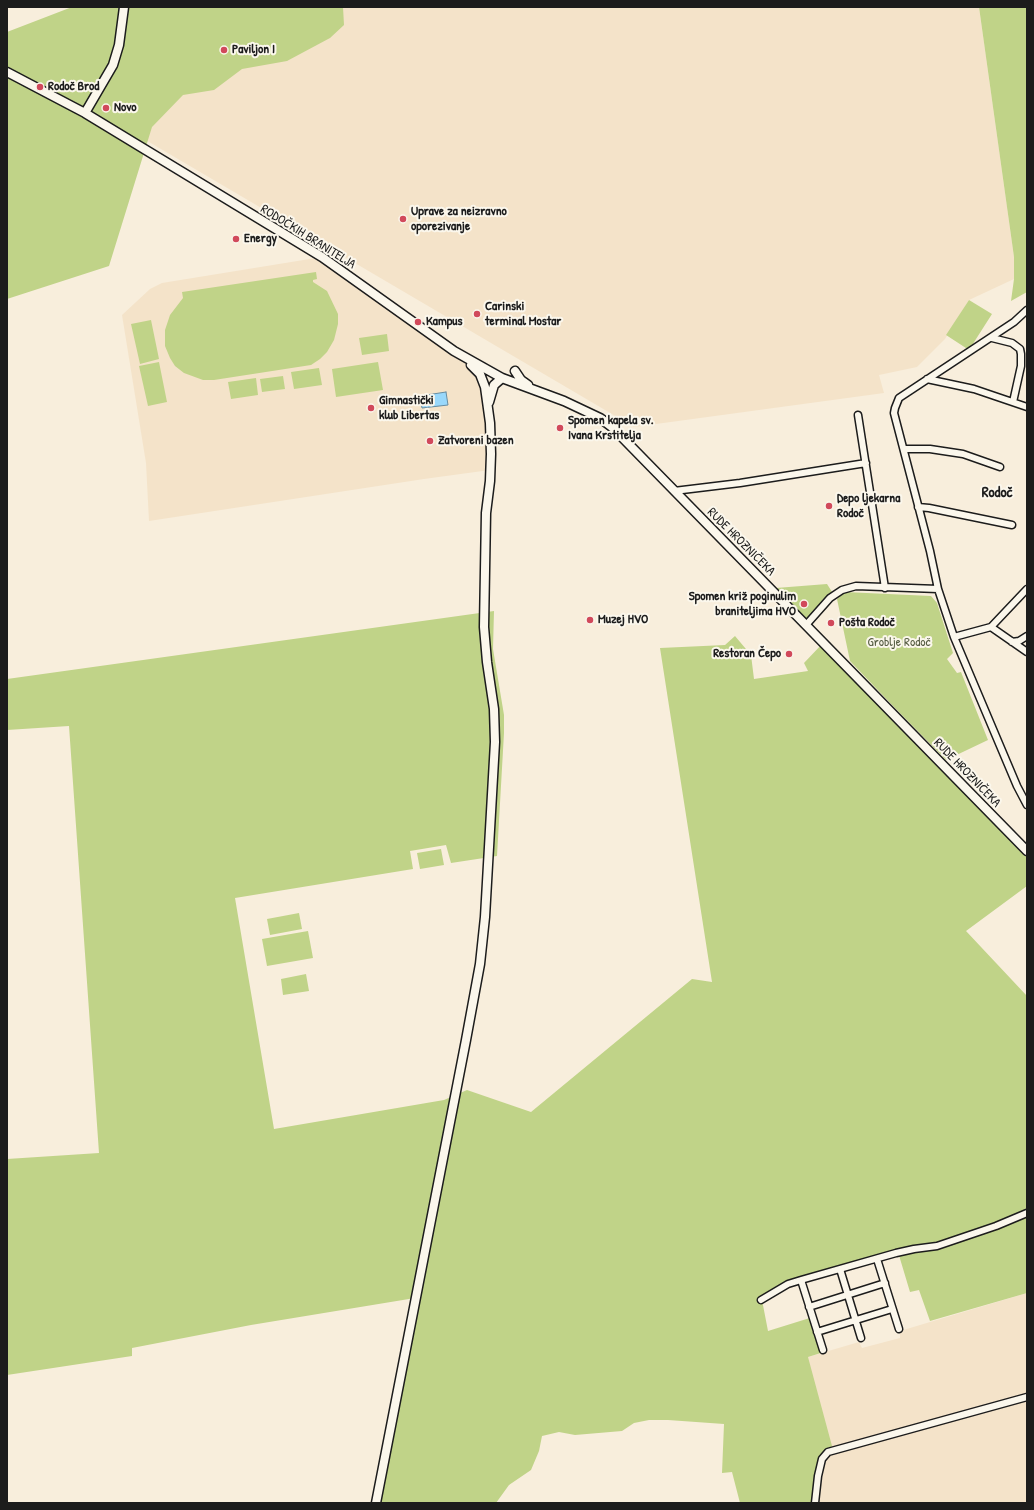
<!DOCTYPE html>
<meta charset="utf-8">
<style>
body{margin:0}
#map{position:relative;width:1034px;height:1510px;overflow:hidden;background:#f8eedc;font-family:"Patrick Hand",sans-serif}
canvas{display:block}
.frame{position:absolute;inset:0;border:8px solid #1c1c1c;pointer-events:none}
</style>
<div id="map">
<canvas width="1034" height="1510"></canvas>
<div class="frame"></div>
</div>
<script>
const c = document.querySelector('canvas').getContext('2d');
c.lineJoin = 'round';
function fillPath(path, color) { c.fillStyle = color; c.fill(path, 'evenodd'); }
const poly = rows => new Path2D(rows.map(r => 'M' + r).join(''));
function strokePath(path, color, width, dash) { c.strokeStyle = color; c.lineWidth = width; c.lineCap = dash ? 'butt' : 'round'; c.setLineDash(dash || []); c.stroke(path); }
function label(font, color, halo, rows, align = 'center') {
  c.font = font + ' "Patrick Hand",sans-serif'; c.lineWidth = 4; c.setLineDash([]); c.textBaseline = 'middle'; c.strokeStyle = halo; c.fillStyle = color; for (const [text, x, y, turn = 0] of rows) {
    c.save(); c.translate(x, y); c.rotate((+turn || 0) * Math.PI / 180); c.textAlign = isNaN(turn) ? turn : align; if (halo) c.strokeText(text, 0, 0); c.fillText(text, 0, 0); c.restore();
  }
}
fillPath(poly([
 [133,7,979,7,1014,257,1014,279,969,300,945,339,917,367,879,375,884,393,634,427,115,122],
 [322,257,477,369,483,379,490,470,424,479,149,521,146,463,122,315,150,289,162,283],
 [1027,1293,1027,1503,815,1503,808,1357,859,1342,862,1348,900,1338,900,1331]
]), '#f4e3c9');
fillPath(poly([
 [72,7,137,7,142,8,144,7,343,7,344,25,330,38,287,61,242,69,214,90,183,95,152,127,109,266,7,299,7,32],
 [979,7,1027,7,1027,292,1011,301,1014,279,1014,257],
 [316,272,317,279,313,280,313,282,327,291,338,314,338,324,334,340,327,352,320,359,311,365,214,380,203,380,184,373,175,366,170,358,165,346,165,330,170,315,183,298,182,292],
 [969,300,992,314,969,350,946,335],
 [151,320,159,359,140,364,131,324],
 [387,334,389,351,362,355,359,338],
 [159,362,167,402,148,406,139,366],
 [378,362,383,390,336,397,332,369],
 [319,368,322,385,294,389,291,372],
 [283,376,285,389,262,392,260,379],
 [256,378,258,395,231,399,228,382],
 [827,584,834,595,806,625,774,593,776,588],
 [845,592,931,596,937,603,953,653,947,659,957,673,961,672,988,740,946,760,895,708,850,661,837,599],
 [494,611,493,649,504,715,504,733,497,856,451,863,446,845,410,851,413,869,235,898,274,1129,444,1100,467,1090,531,1112,692,979,712,982,660,648,725,645,735,636,751,655,754,679,808,671,804,663,823,643,1027,851,1027,886,966,931,1027,996,1027,1293,930,1321,919,1290,910,1292,898,1252,801,1280,762,1300,768,1331,813,1317,824,1352,808,1357,832,1446,822,1460,815,1503,740,1503,732,1472,722,1473,724,1424,668,1420,649,1420,634,1423,622,1431,575,1435,559,1432,542,1436,539,1451,531,1470,509,1485,496,1503,376,1503,415,1298,251,1325,132,1348,132,1356,7,1375,7,1159,99,1153,69,726,7,730,7,679],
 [441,849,444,865,420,869,417,853],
 [299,913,302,929,270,935,267,919],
 [308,931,313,958,267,966,262,939],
 [306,974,309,991,283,995,281,979]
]), '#c0d388');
const water = poly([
 [446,392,448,405,422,408,420,396,446,392]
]);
fillPath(water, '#99d8fb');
strokePath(water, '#678da2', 1);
const minor = poly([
 [1027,310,1014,322,899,398,895,408,894,413,930,551,938,589,954,637,1017,786,1027,805],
 [992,338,1012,343,1020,349,1021,354,1021,366,1013,402],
 [927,379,974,389,1027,407],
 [858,415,885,588],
 [904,449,930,449,963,454,1000,467],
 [674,491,740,483,866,463],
 [918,507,929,508,1012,525],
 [806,625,830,598,842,590,856,586,938,589],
 [991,627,1027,652],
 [954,637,991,627,1027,589],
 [1012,642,1019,641,1027,636],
 [877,1259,899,1329],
 [840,1269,861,1338],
 [801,1280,823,1350],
 [761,1300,788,1284,801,1280,896,1253,914,1249,937,1246,996,1226,1027,1213],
 [809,1307,885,1283],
 [817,1332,892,1309],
 [815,1503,818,1476,822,1459,828,1452,1027,1397]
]);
const tertiary = poly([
 [7,72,85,113,322,257,454,351,502,378,564,401,600,418,612,427,1027,851],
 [85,113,113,65,119,45,124,7],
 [515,371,521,380,528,385],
 [489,402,494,385,502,378],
 [376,1503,466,1040,480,964,485,917,495,742,494,709,487,662,484,627,486,513,490,481,491,454,490,423,485,387,480,374,471,365]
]);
strokePath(minor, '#1c1c1c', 9);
strokePath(tertiary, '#1c1c1c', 11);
strokePath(minor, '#fbf7ec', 6);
strokePath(tertiary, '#fbf7ec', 8);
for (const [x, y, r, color] of [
 [224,50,4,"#d1495b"],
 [40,87,4,"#d1495b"],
 [106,108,4,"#d1495b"],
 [403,219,4,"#d1495b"],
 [236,239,4,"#d1495b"],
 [477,314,4,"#d1495b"],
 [418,322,4,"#d1495b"],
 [371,408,4,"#d1495b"],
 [560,428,4,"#d1495b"],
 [430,441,4,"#d1495b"],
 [829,506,4,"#d1495b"],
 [804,604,4,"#d1495b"],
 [590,620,4,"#d1495b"],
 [831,623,4,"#d1495b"],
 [789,654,4,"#d1495b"]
]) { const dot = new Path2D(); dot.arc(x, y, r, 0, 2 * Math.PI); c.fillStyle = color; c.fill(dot); strokePath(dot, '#fbf7ec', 1.5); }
label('bold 13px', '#1c1c1c', '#fbf7ec', [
 ["Paviljon I",232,50],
 ["Rodoč Brod",48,87],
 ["Novo",114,108],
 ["Uprave za neizravno",411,212],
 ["oporezivanje",411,227],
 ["Energy",244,239],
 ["Carinski",485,307],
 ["terminal Mostar",485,322],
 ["Kampus",426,322],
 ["Gimnastički",379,401],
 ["klub Libertas",379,416],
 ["Spomen kapela sv.",568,421],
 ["Ivana Krstitelja",568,436],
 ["Zatvoreni bazen",438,441],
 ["Depo ljekarna",837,499],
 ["Rodoč",837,514],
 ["Spomen križ poginulim",796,597,"right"],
 ["braniteljima HVO",796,612,"right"],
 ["Muzej HVO",598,620],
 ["Pošta Rodoč",839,623],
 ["Restoran Čepo",781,654,"right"]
], 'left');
label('13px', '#1c1c1c', '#fbf7ec', [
 ["RODOČKIH BRANITELJA",308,237,32],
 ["RUDE HROZNIČEKA",741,542,45],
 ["RUDE HROZNIČEKA",967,773,46]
]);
label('13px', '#555c42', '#fbf7ec', [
 ["Groblje Rodoč",899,643]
]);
label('bold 15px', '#1c1c1c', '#fbf7ec', [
 ["Rodoč",997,493]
]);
</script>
